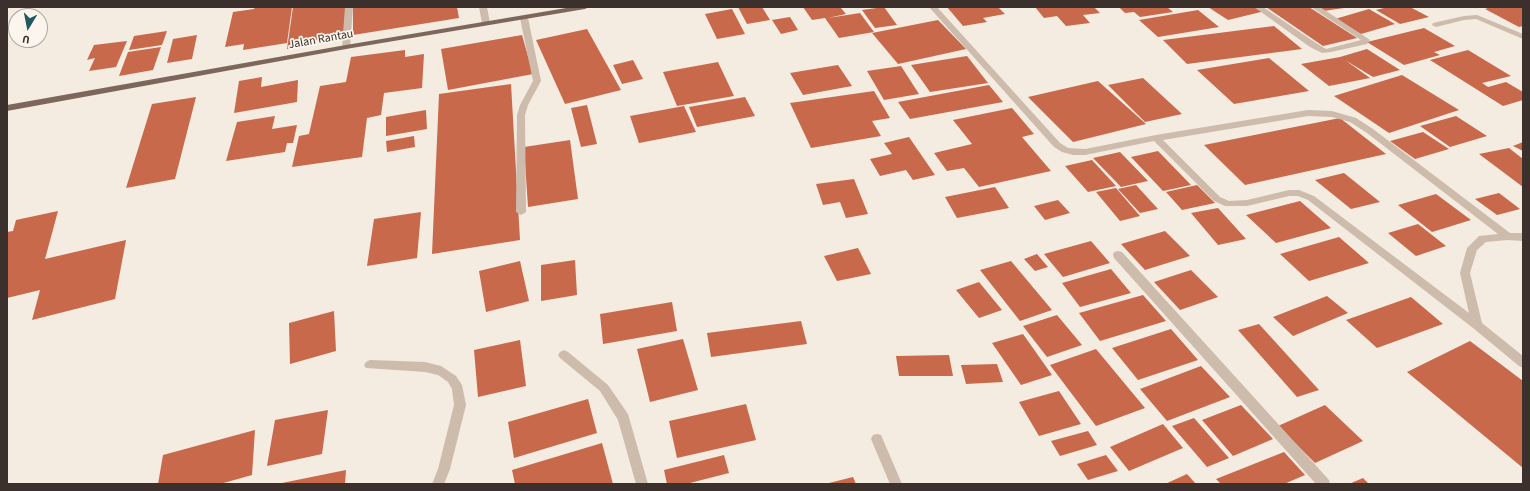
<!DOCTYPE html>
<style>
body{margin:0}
#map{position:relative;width:1530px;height:491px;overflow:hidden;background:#f4ebe1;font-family:"Source Sans 3",sans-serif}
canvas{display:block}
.frame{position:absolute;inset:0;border:8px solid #3b302b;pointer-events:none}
.north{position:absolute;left:8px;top:8px;width:40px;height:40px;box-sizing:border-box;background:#fbf5ee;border:1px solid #aea6a0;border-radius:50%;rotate:190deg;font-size:11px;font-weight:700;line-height:16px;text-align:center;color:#3b302b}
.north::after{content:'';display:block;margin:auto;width:14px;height:18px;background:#1f5a5e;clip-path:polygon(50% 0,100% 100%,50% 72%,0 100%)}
</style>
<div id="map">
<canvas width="1530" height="491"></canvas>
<div class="frame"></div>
<div class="north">U</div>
</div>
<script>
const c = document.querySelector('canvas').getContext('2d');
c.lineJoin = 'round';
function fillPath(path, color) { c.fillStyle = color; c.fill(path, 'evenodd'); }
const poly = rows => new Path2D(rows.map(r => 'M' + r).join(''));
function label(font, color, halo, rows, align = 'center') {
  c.font = font + ' "Source Sans 3",sans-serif'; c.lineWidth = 3.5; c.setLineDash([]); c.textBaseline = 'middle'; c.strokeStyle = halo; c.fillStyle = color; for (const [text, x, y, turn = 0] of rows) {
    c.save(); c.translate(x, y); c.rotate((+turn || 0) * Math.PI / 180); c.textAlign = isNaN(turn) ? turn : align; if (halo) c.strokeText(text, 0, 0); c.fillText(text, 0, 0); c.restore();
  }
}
fillPath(poly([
 [255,7,292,7,287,43,243,50,244,44,225,47,233,12,254,9],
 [293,7,347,7,346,35,307,42,306,46,287,49],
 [353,7,457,7,459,18,353,35],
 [738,7,762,7,770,20,747,24],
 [803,7,840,7,846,14,828,18,860,13,874,32,839,38,825,18,812,20],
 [884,7,897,25,875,28,862,10],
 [947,7,998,7,1005,14,983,18,987,22,963,26],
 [1035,7,1094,7,1100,13,1083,15,1090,23,1066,26,1057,16,1044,18],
 [1119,7,1167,7,1173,12,1140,17,1134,12,1125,13],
 [1208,7,1258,7,1265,11,1228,20],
 [1266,7,1309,7,1357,38,1323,46],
 [1318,7,1344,7,1344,8,1324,11],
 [1388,7,1410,7,1429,17,1400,24,1376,10],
 [1491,7,1523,7,1523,26,1519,27,1485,9],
 [732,9,745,34,717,39,705,14],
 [1369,9,1395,24,1361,34,1335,19],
 [1198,10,1219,27,1158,37,1139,20],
 [790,17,798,30,781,34,772,20],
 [938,20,966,49,898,64,872,33],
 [1274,26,1302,49,1187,64,1163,40],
 [1424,28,1455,46,1434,52,1440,55,1404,65,1367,42],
 [587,29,621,90,565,104,536,40],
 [167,31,162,45,129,50,134,36],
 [197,35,192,59,167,63,173,39],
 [522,35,533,74,448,90,441,49],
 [127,41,116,67,89,71,95,58,87,60,94,45],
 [161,47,153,70,119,76,128,52],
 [1367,49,1400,70,1373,77,1345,60,1370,78,1329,86,1301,64,1340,57],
 [405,50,405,57,424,54,422,88,384,93,381,115,367,118,362,157,292,167,299,136,309,134,320,86,346,82,351,57],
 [1468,50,1511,76,1482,83,1488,87,1506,82,1523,92,1523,100,1503,106,1430,60],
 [967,56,988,83,930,92,911,65],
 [1269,58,1309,91,1234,104,1197,70],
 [633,60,643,79,622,84,613,65],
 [718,62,734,96,677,106,663,72],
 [838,65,852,86,803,95,790,73],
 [901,66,919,94,884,100,867,71],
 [1402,75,1459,110,1389,133,1334,96],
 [262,77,261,87,298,80,297,102,234,113,239,81],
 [1143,78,1182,114,1145,122,1108,85],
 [1098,81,1146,124,1073,142,1028,97],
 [511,84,520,240,432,254,439,94],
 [989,85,1003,102,910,119,898,102],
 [874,91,890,118,872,121,881,136,811,148,790,103],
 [196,97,175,179,126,188,152,104],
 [745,97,755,116,697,127,689,107],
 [587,105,597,144,581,147,571,108],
 [684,106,696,132,639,143,630,116],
 [1012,108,1034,134,1022,137,1051,171,979,187,964,168,947,171,934,153,972,144,953,120],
 [426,110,427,129,386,136,386,117],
 [275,116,272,129,297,125,293,143,287,143,285,152,226,161,237,122],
 [1456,116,1487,136,1450,147,1420,126],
 [1340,118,1386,154,1245,185,1204,145],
 [1423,132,1449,149,1415,159,1390,141],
 [414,136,415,147,387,152,386,141],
 [909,137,935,175,913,180,906,170,880,176,870,159,892,154,884,143],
 [570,140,578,199,528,207,524,147],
 [1523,142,1523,151,1513,146],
 [1509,148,1523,159,1523,187,1479,154],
 [1158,151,1191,185,1163,191,1131,157],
 [1120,152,1148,181,1121,187,1093,158],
 [1092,160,1116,186,1088,192,1065,166],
 [1344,173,1380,202,1351,209,1315,180],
 [854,179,868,214,846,218,840,202,823,205,816,184],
 [1136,185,1158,209,1140,213,1118,189],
 [1197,185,1215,203,1182,210,1166,192],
 [995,187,1009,208,957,218,945,197],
 [1116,188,1140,216,1120,221,1096,192],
 [1499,193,1520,209,1497,215,1475,199],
 [1436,194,1471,220,1432,232,1398,205],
 [1058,200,1070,213,1045,220,1034,206],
 [1300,201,1331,228,1276,243,1246,215],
 [1218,208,1246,239,1218,245,1191,213],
 [58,211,45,259,126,240,115,299,32,320,40,290,7,298,7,232,13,231,16,220],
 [421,212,417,258,367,266,374,219],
 [1418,224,1446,246,1416,256,1388,233],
 [1165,231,1190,256,1145,270,1121,244],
 [1339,237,1369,263,1309,281,1280,254],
 [1091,241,1110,263,1063,277,1044,254],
 [858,248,871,274,837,281,824,256],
 [1037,254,1048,267,1035,271,1024,259],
 [575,260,577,295,541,301,541,265],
 [520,261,529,301,486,312,479,271],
 [1011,261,1052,310,1020,321,980,270],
 [1111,269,1131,293,1080,307,1062,283],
 [1191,270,1218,297,1180,310,1154,282],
 [979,282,1002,310,979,318,956,290],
 [1143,295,1166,321,1100,341,1079,313],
 [1327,296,1348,313,1293,336,1273,317],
 [1411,297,1443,324,1377,348,1346,320],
 [672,302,677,331,603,344,600,314],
 [334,311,336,351,290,364,289,323],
 [1057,315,1082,345,1047,357,1023,326],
 [801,321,807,344,711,357,707,333],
 [1259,324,1319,390,1297,397,1238,330],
 [1171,329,1198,360,1138,380,1112,348],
 [1023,334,1052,375,1021,385,992,343],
 [683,339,698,390,650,402,637,349],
 [520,340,526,386,478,397,474,350],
 [1470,341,1523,381,1523,468,1407,372],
 [1096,349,1145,408,1096,426,1050,365],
 [949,355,953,376,899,376,896,356],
 [997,364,1003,382,966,384,961,365],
 [1201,366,1230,397,1167,421,1140,389],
 [1059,391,1081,424,1039,436,1019,402],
 [588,399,597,433,514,458,508,422],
 [746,404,756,440,677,458,669,421],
 [1241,405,1273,439,1233,456,1202,420],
 [1325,405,1363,441,1315,463,1278,426],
 [328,410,322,454,267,466,275,420],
 [1194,418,1229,458,1207,467,1172,426],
 [1163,424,1183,448,1129,471,1110,447],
 [255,430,252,475,220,484,158,484,163,455],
 [1088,431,1097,445,1060,456,1051,441],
 [602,443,613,484,515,484,512,470],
 [1284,452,1305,475,1284,484,1221,484,1216,479],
 [724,455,729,473,686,484,667,484,664,470],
 [1106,455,1118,471,1088,480,1077,464],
 [346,470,345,484,282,484,282,483],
 [1187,474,1196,484,1165,484],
 [853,477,856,484,829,484,829,483],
 [1363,478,1369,484,1349,484]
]), '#c8694b');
fillPath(poly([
 [345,7,353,7,350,47,346,49,342,47,345,7],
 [479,7,487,7,490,23,489,25,483,25,482,23,479,7],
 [929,7,937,7,1060,143,1068,148,1085,149,1156,135,1308,110,1332,111,1356,118,1373,129,1510,233,1523,233,1523,241,1508,240,1486,242,1477,250,1470,273,1482,323,1523,356,1523,368,1519,366,1473,328,1308,200,1298,196,1289,196,1247,206,1225,206,1214,201,1154,141,1085,155,1073,155,1062,152,1054,147,929,7],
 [1308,116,1332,117,1350,122,1367,133,1498,234,1479,236,1467,248,1460,273,1469,313,1314,196,1299,190,1289,190,1247,200,1229,201,1220,197,1163,140,1308,116],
 [1254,7,1263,7,1316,43,1326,49,1361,40,1311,7,1320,7,1370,40,1367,44,1331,52,1322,53,1310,47,1254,7],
 [1477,15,1523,34,1523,39,1476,19,1464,20,1436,27,1432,25,1433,23,1464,16,1477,15],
 [521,16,524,16,528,18,541,81,528,105,525,115,526,212,521,215,516,212,517,115,520,105,533,81,520,18,521,16],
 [1118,251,1122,252,1329,480,1330,484,1316,484,1114,258,1113,255,1114,252,1118,251],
 [564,350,568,352,608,385,628,414,648,484,636,484,618,420,600,391,560,358,558,355,560,352,564,350],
 [370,360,425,362,441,366,456,376,462,385,466,405,450,469,444,484,432,484,438,469,454,405,452,389,448,382,438,375,425,372,366,368,364,365,366,362,370,360],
 [877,434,881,435,902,484,890,484,871,439,873,435,877,434]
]), '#cdbbac');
fillPath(poly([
 [572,7,589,7,585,9,346,49,7,111,7,105,346,45,572,7]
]), '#7d675c');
label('12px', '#3b302b', '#fbf5ee', [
 ["Jalan Rantau",321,40,-10]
]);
</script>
